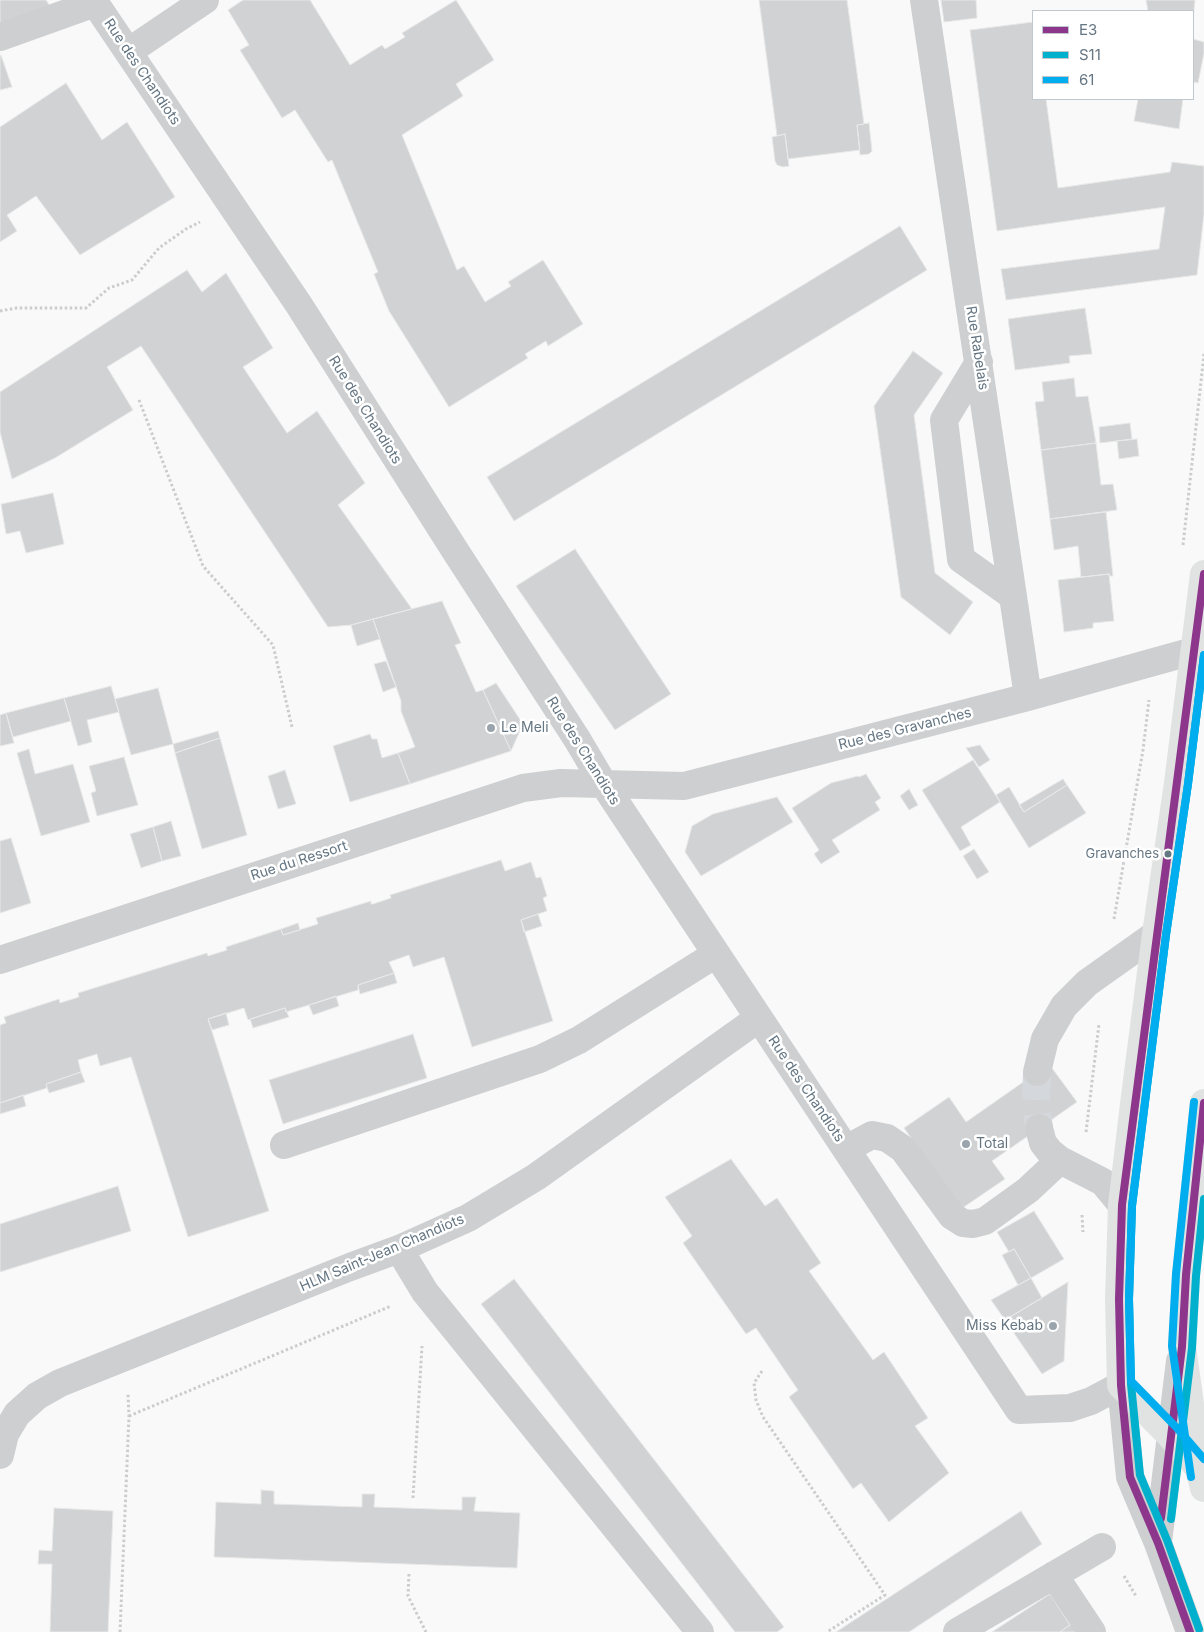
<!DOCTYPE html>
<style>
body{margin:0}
#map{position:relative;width:1204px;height:1632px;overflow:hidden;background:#f9f9f9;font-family:Inter,sans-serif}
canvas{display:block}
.legend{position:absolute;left:1032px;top:10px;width:162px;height:90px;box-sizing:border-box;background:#fff;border:1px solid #c1c8cd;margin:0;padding:6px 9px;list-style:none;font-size:15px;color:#657683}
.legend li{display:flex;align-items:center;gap:10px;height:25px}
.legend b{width:25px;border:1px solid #c1c8cd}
</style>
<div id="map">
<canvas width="1204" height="1632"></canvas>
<ul class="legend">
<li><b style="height:6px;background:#8c368c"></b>E3</li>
<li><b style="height:6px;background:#00b0cc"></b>S11</li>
<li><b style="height:6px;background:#00adef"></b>61</li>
</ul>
</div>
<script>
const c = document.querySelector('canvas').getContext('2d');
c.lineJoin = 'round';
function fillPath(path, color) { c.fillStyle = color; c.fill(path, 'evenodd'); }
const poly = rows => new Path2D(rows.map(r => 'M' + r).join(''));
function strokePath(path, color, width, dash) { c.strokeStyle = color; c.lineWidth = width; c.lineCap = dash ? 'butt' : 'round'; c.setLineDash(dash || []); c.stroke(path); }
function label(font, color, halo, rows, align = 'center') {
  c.font = font + ' Inter,sans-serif'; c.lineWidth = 5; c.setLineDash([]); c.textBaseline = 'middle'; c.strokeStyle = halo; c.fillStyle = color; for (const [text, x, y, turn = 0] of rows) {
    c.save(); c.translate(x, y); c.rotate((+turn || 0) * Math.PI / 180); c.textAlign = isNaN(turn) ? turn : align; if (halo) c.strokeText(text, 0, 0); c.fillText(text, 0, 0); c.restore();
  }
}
const building = poly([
 [0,0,46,0,53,11,0,30,0,0],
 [243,0,310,0,350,65,382,45,385,49,405,37,402,33,456,0,494,60,456,84,463,96,402,135,457,270,464,266,485,302,511,286,508,282,543,260,583,324,548,346,546,341,525,354,528,358,449,407,389,311,374,274,378,272,332,160,328,162,295,110,282,118,240,50,249,45,228,10,243,0],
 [759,0,847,0,864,124,857,125,860,150,788,159,785,134,777,136,759,0],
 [941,0,976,0,977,18,944,22,941,0],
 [1146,0,1195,0,1193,20,1193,11,1148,11,1146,0],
 [1033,22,1033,99,1046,99,1058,188,1170,172,1172,162,1204,166,1204,214,1197,275,1006,300,1001,269,1159,249,1165,207,997,231,970,30,1033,22],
 [1193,39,1204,42,1204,53,1198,83,1193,82,1193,39],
 [1,55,12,87,0,90,0,56,1,55],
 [66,83,102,140,127,122,175,197,80,255,36,196,7,215,17,231,0,242,0,127,66,83],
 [1138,99,1183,99,1179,129,1134,121,1138,99],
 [869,123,872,151,869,154,860,155,857,125,869,123],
 [785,134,789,166,783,167,777,165,775,161,772,137,785,134],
 [900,226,927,270,514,521,487,477,900,226],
 [187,270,202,292,226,273,273,348,243,367,287,433,317,411,365,483,338,505,412,609,351,625,328,627,141,346,107,367,133,410,55,458,12,479,0,432,0,392,187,270],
 [1085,308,1092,354,1069,356,1070,363,1015,370,1008,319,1085,308],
 [913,351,943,373,914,415,935,573,973,602,950,635,901,597,874,406,913,351],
 [1074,378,1076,397,1088,396,1096,443,1041,450,1035,402,1044,401,1042,382,1074,378],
 [1130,423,1132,439,1100,443,1099,427,1130,423],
 [1137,439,1139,456,1119,459,1117,441,1137,439],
 [1096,443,1101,485,1113,484,1117,510,1050,519,1041,450,1096,443],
 [53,493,64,544,26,553,20,531,6,534,1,504,53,493],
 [1106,512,1113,576,1109,576,1109,574,1081,577,1078,546,1054,550,1050,519,1106,512],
 [575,549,671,694,615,730,516,586,575,549],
 [1109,574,1114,621,1093,623,1093,628,1064,632,1058,580,1109,574],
 [442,601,461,643,455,645,476,692,483,690,511,751,410,784,398,753,415,747,401,711,401,701,373,619,442,601],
 [373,619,380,639,357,646,351,625,373,619],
 [386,661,396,687,383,692,374,664,386,661],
 [496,683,523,724,511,751,483,690,496,683],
 [111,686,119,712,87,720,92,742,78,746,64,698,111,686],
 [158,688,173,744,131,755,115,699,158,688],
 [64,698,71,721,13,737,6,713,64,698],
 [6,713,14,743,0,746,0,715,6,713],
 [218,731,220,738,175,753,173,744,218,731],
 [370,734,372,739,377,739,382,758,398,753,410,784,350,802,333,746,370,734],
 [220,738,247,835,202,849,175,753,220,738],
 [980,745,990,760,979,767,966,748,980,745],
 [29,749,35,774,73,764,90,822,41,836,17,753,29,749],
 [124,757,138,805,97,816,91,793,96,791,89,766,124,757],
 [973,760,1000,802,961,827,971,845,960,851,922,790,973,760],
 [285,770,296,804,278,809,268,776,285,770],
 [866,774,881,798,875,802,880,810,832,840,840,852,821,864,814,854,819,850,792,808,831,783,858,776,859,777,866,774],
 [1063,779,1067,785,1024,812,1019,805,1063,779],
 [1067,785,1086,813,1029,848,996,795,1009,787,1024,812,1067,785],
 [909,789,918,805,909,810,900,796,909,789],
 [777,797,793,822,701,876,685,852,692,826,713,814,777,797],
 [171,821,181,856,162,861,153,827,171,821],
 [153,827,162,861,141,868,130,834,153,827],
 [11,838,31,903,0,913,0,841,11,838],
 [974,849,989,872,977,879,963,856,974,849],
 [501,860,505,871,531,862,536,878,541,877,547,896,543,898,547,911,521,920,553,1021,472,1047,444,957,413,967,409,955,389,962,394,973,358,985,358,990,286,1012,285,1008,248,1020,244,1008,208,1019,269,1211,188,1237,131,1057,100,1066,97,1054,78,1060,81,1072,46,1084,47,1088,0,1103,0,1025,6,1023,4,1017,59,999,60,1003,79,997,78,993,207,953,208,956,227,950,226,947,281,929,283,935,318,924,316,918,371,901,371,904,373,904,391,898,390,895,501,860],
 [538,914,542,926,524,932,521,920,538,914],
 [298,923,300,930,283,935,281,929,298,923],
 [394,973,397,983,360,994,358,985,394,973],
 [336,996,339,1006,313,1015,309,1005,336,996],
 [285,1008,289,1017,253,1028,250,1019,285,1008],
 [226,1013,229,1025,212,1030,208,1019,226,1013],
 [413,1034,427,1078,283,1124,269,1080,413,1034],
 [1049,1064,1077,1102,992,1161,1005,1179,961,1209,904,1128,949,1097,966,1122,1049,1064],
 [81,1072,85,1082,49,1093,46,1084,81,1072],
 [23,1095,26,1106,0,1114,0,1103,23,1095],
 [731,1159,765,1206,777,1198,821,1263,809,1271,873,1360,884,1352,928,1418,915,1426,949,1473,889,1522,861,1483,853,1489,789,1397,798,1390,756,1328,746,1334,683,1243,692,1236,665,1197,731,1159],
 [118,1186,131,1231,0,1272,0,1224,118,1186],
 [1034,1211,1064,1259,1031,1278,1014,1249,1009,1252,997,1232,1034,1211],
 [1014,1249,1031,1278,1018,1285,1002,1255,1014,1249],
 [1031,1278,1042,1298,1005,1320,991,1300,1031,1278],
 [514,1279,784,1627,777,1632,735,1632,481,1304,514,1279],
 [1068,1282,1064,1361,1042,1374,1005,1320,1068,1282],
 [261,1490,274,1491,274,1504,362,1507,362,1494,375,1494,374,1507,462,1510,462,1497,476,1497,474,1511,520,1513,517,1568,214,1557,216,1502,261,1504,261,1490],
 [54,1508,113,1511,108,1632,50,1632,52,1564,38,1564,39,1550,52,1551,54,1508],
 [1021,1511,1042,1544,909,1632,836,1632,1021,1511],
 [1050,1594,1070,1625,1060,1632,992,1632,1050,1594],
 [1073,1623,1079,1632,1060,1632,1070,1625,1073,1623]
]);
fillPath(building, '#d0d2d3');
strokePath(building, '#e8e8e8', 1);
strokePath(poly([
 [1037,1072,1036,1102,1039,1128]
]), '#d4d8dc', 28, [28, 14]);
strokePath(poly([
 [0,311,16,308,86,308,109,288,132,280,159,248,186,229,200,222],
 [139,400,203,566,273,645,292,727],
 [1183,545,1204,354],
 [1114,919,1143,750,1149,700],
 [1086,1132,1099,1024],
 [1082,1215,1083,1232],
 [762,1371,754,1383,756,1400,763,1417,885,1595,827,1632],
 [129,1416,391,1306],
 [413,1498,422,1346],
 [409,1574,408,1596,426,1632],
 [1124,1576,1136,1596],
 [120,1632,129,1416,128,1394]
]), '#cbcccd', 3, [2.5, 2.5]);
strokePath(poly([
 [93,0,299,305,456,552,577,739,603,783,1019,1410,1070,1408,1091,1401,1121,1385,1130,1477,1158,1543,1190,1632],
 [924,0,1028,697],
 [0,37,95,3],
 [128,52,205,0],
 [979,362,944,420,961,559,1013,596],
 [0,960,523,788,561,783,684,786,1028,697,1204,648],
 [1037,1072,1045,1039,1064,1006,1087,983,1156,934],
 [1039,1128,1043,1143,1050,1152,1060,1160,1103,1182,1122,1205],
 [284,1145,540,1059,579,1040,716,954],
 [846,1149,872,1135,887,1138,903,1149,952,1216,963,1223,973,1224,985,1221,1028,1190,1060,1160],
 [399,1249,425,1292,700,1632],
 [0,1455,5,1434,17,1414,37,1396,60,1383,350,1267,399,1249,468,1218,536,1177,759,1018],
 [1158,1542,1180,1361],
 [1054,1575,1092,1632],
 [957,1632,1102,1547]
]), '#cecfd0', 28);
strokePath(poly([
 [1204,1103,1186,1275,1182,1347,1199,1468,1204,1488],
 [1199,1468,1170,1435,1121,1385,1119,1299,1122,1205,1135,1096,1156,934,1178,783,1204,574]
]), '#e1e2e2', 28);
strokePath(poly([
 [1161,1518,1182,1347,1186,1275,1204,1103],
 [1190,1632,1158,1543,1130,1477,1121,1385,1119,1299,1122,1205,1204,574]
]), '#8c368c', 8);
strokePath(poly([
 [1171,1519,1192,1348,1196,1276,1204,1199],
 [1199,1629,1167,1540,1140,1475,1131,1384,1129,1299,1132,1206,1166,935,1188,784,1204,655]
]), '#00b0cc', 8);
strokePath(poly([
 [1204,655,1188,784,1166,935,1132,1206,1129,1299,1131,1381,1177,1428,1204,1459],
 [1191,1477,1172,1346,1176,1274,1194,1102]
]), '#00adef', 8);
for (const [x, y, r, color] of [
 [491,728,5,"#99a4ac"],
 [1168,854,4.5,"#657683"],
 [966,1144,5,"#99a4ac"],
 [1053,1326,5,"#99a4ac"]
]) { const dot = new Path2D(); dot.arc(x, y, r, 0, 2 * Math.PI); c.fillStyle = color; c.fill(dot); strokePath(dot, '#fff', 2); }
label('13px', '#657683', '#fff', [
 ["Gravanches",1159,854]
], 'right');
label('14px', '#657683', '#fff', [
 ["Rue des Chandiots",142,72,56],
 ["Rue Rabelais",977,348,81],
 ["Rue des Chandiots",365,410,58],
 ["Rue des Gravanches",905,729,-14],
 ["Rue des Chandiots",583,751,58],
 ["Rue du Ressort",299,861,-18],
 ["Rue des Chandiots",806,1089,56],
 ["HLM Saint-Jean Chandiots",382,1253,-23]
]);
label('14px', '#657683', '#fff', [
 ["Le Meli",501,728],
 ["Total",976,1144],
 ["Miss Kebab",1043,1326,"right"]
], 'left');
</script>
